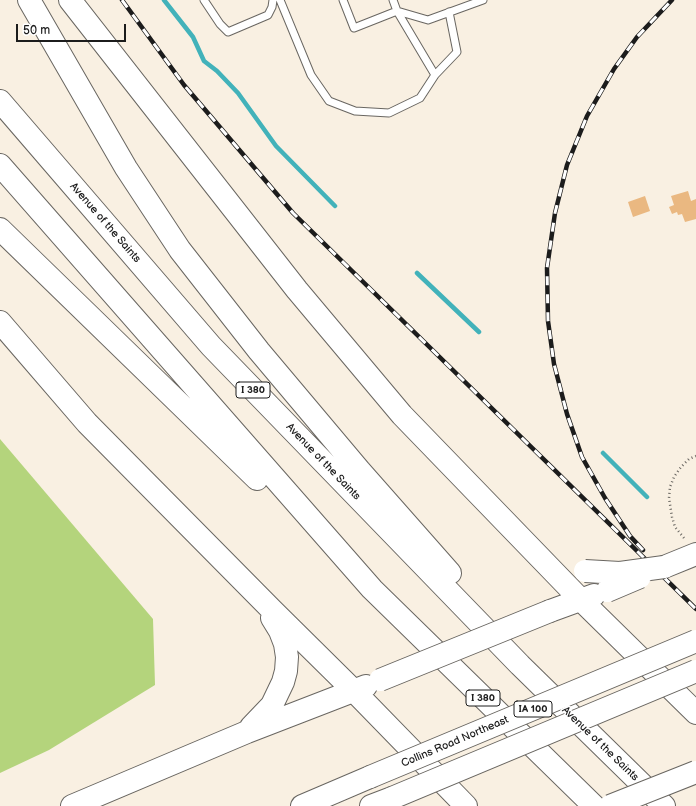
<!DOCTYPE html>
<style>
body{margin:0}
#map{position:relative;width:696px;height:806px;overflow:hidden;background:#f9f0e2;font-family:"Balsamiq Sans",sans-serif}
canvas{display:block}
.scale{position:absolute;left:16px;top:24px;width:110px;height:18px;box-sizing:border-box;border:2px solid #1c1c1c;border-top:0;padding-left:5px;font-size:12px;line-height:14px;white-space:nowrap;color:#1c1c1c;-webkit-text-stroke:3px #fff;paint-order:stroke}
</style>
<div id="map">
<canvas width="696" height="806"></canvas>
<div class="scale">50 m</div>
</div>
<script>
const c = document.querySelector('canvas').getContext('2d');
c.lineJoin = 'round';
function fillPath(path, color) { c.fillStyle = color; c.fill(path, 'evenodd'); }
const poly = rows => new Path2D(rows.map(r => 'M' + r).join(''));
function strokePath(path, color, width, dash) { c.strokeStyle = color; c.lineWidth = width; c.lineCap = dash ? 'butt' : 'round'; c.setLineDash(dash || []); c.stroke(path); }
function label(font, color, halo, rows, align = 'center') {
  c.font = font + ' "Balsamiq Sans",sans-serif'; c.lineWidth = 3; c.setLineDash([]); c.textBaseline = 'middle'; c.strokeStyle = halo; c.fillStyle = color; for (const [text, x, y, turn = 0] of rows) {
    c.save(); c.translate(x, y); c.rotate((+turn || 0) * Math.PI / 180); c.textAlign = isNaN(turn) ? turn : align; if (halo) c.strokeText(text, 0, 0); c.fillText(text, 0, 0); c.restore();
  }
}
fillPath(poly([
 [0,439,153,619,155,685,49,750,0,773]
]), '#b4d47c');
strokePath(poly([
 [164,0,193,37,204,61,217,71,238,93,276,146,335,206],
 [417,273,479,332],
 [603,453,647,497]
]), '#42b2ba', 4.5);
fillPath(poly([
 [688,191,691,201,696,199,696,219,685,222,682,214,678,215,677,212,672,214,669,207,674,205,671,196],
 [645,196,650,211,633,217,628,202]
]), '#eab881');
const lane = poly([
 [204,0,220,24,228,32,268,15,272,7,273,0],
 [280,0,311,75,329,101,355,111,389,113,420,98,435,75,397,11,354,28,343,0],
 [393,0,397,11,428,20,483,0],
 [435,75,457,52,449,12]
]);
const highway = poly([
 [29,0,126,168,180,250,259,351,360,471,450,573],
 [70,0,297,290,402,415,581,600,696,713],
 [0,101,211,346,520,665,664,806],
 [0,165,372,589,594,806],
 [0,229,257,479],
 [0,322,87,423,272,610,354,691,466,806],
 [664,567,696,554],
 [550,611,594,595],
 [251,727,272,705,283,682,286,671,287,657,285,644,280,631,272,618],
 [72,806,247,732,366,686],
 [302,806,370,777],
 [371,806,392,798]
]);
strokePath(lane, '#696661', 9);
strokePath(highway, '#696661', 24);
strokePath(poly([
 [684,538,675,527,672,517,669,498,670,487,674,477,681,467,689,459,696,456]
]), '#696661', 2.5, [1, 3]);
strokePath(lane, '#fff', 7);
strokePath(highway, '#fff', 22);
const rail = poly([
 [122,0,184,85,293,213,696,609],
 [643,550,630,536,605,498,582,457,567,414,554,364,548,321,547,268,555,213,567,165,587,116,614,69,637,37,672,0]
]);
strokePath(rail, '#1c1c1c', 4.5);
strokePath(rail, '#fff', 3, [9]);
const highwayBridge = poly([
 [585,571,620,573,664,567],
 [607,591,640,577],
 [380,680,550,611],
 [370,777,696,641],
 [392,798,696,671],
 [610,806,696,772]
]);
strokePath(highwayBridge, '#696661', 24, []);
strokePath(highwayBridge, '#fff', 22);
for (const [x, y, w] of [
 [253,390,34],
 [483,698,34],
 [533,709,38]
]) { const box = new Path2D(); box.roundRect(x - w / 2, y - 8, w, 16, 3); c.fillStyle = '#fff'; c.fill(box); strokePath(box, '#1c1c1c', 1); }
label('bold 10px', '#1c1c1c', null, [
 ["I 380",253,390],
 ["I 380",483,698],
 ["IA 100",533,709]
]);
label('11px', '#1c1c1c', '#fff', [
 ["Avenue of the Saints",105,223,49],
 ["Avenue of the Saints",323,462,46],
 ["Collins Road Northeast",455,742,-23],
 ["Avenue of the Saints",600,744,44]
]);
</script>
